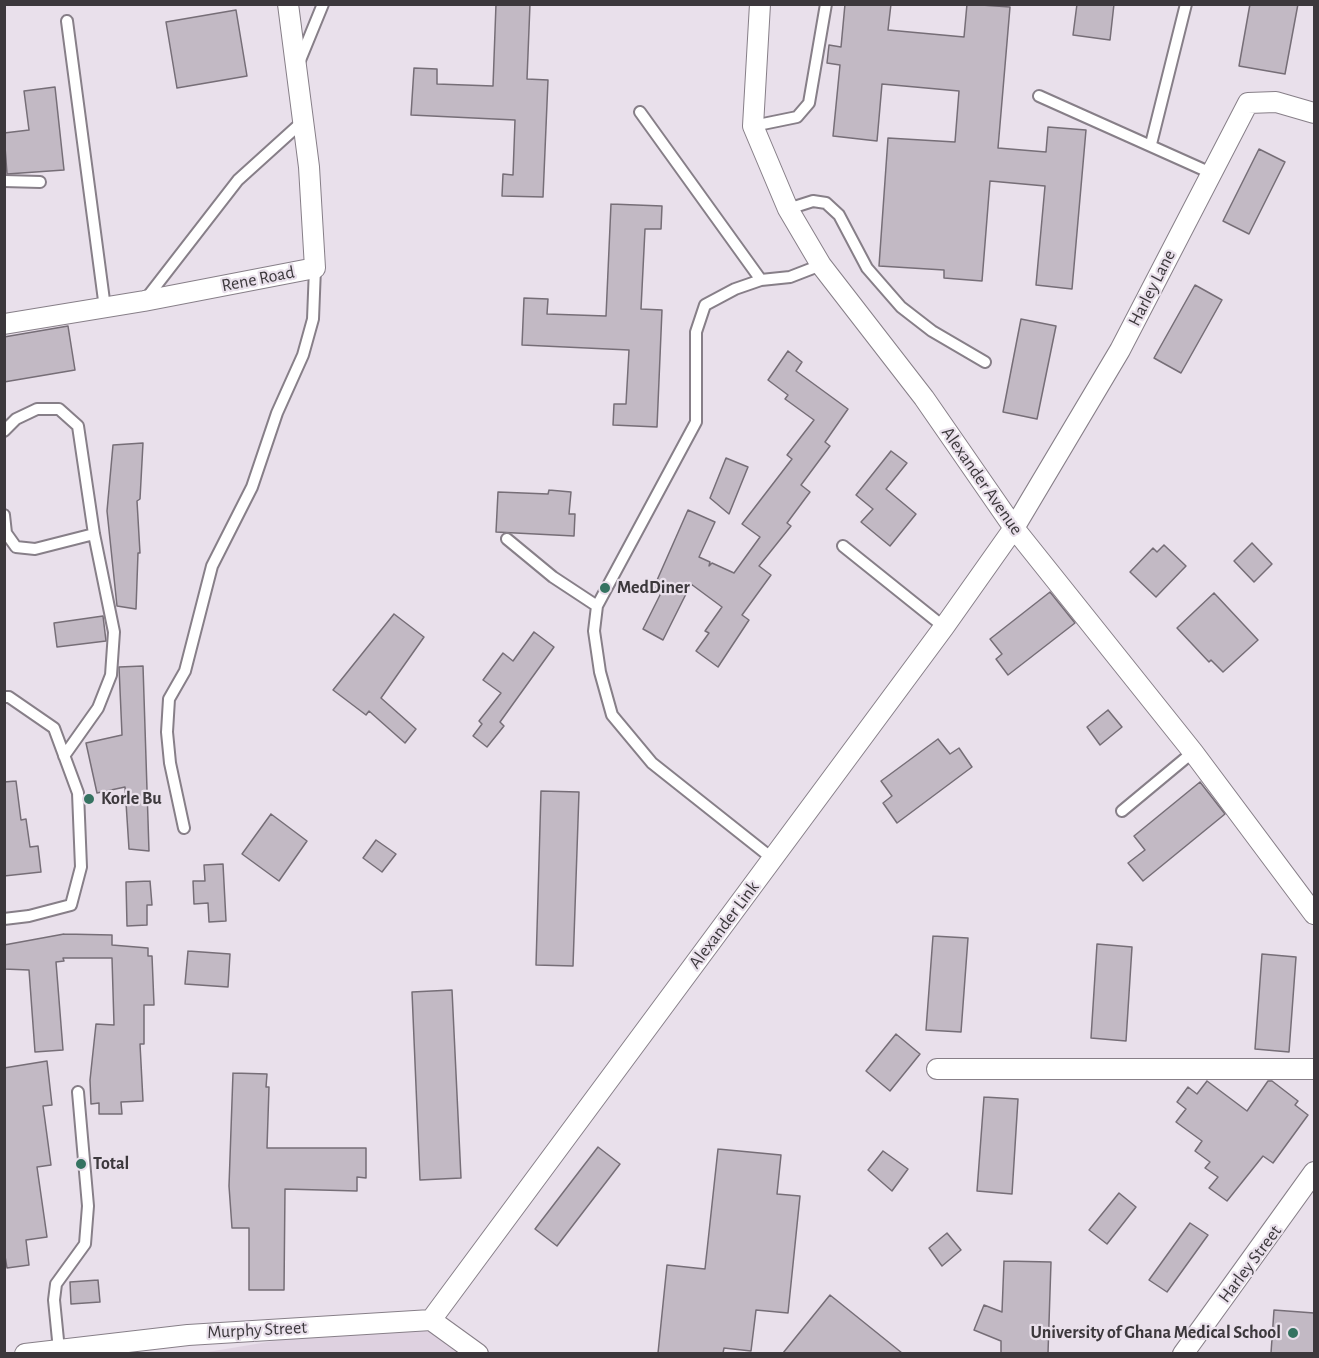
<!DOCTYPE html>
<style>
body{margin:0}
#map{position:relative;width:1319px;height:1358px;overflow:hidden;background:#e9e0eb;font-family:"Alegreya Sans",sans-serif}
canvas{display:block}
.frame{position:absolute;inset:0;border:6px solid #3c383c;pointer-events:none}
</style>
<div id="map">
<canvas width="1319" height="1358"></canvas>
<div class="frame"></div>
</div>
<script>
const c = document.querySelector('canvas').getContext('2d');
c.lineJoin = 'round';
function fillPath(path, color) { c.fillStyle = color; c.fill(path, 'evenodd'); }
const poly = rows => new Path2D(rows.map(r => 'M' + r).join(''));
function strokePath(path, color, width, dash) { c.strokeStyle = color; c.lineWidth = width; c.lineCap = dash ? 'butt' : 'round'; c.setLineDash(dash || []); c.stroke(path); }
function label(font, color, halo, rows, align = 'center') {
  c.font = font + ' "Alegreya Sans",sans-serif'; c.lineWidth = 4.5; c.setLineDash([]); c.textBaseline = 'middle'; c.strokeStyle = halo; c.fillStyle = color; for (const [text, x, y, turn = 0] of rows) {
    c.save(); c.translate(x, y); c.rotate((+turn || 0) * Math.PI / 180); c.textAlign = isNaN(turn) ? turn : align; if (halo) c.strokeText(text, 0, 0); c.fillText(text, 0, 0); c.restore();
  }
}
fillPath(poly([
 [399,1320,463,1334,488,1353,196,1354]
]), '#ded1e0');
const building = poly([
 [496,4,530,4,527,79,548,80,543,197,502,196,503,174,513,175,515,120,411,115,414,68,437,69,437,84,493,86,496,4],
 [845,4,891,4,888,30,964,37,967,4,1010,7,998,148,1046,152,1048,127,1086,130,1072,289,1036,285,1045,186,990,181,982,281,944,278,944,270,879,266,888,138,955,142,959,91,882,84,877,141,833,136,840,65,827,63,829,45,841,47,845,4],
 [1077,4,1114,4,1110,40,1073,35,1077,4],
 [1250,4,1298,4,1285,74,1239,66,1250,4],
 [236,10,247,76,177,88,166,22,236,10],
 [55,87,64,170,7,174,4,133,29,130,24,91,55,87],
 [1259,149,1285,162,1249,234,1223,221,1259,149],
 [611,204,662,206,661,229,645,229,641,309,662,310,657,427,613,425,614,404,626,404,629,350,522,345,524,298,548,299,547,314,606,316,611,204],
 [1195,285,1222,300,1181,373,1154,358,1195,285],
 [1021,319,1056,326,1037,419,1003,412,1021,319],
 [68,326,75,370,4,382,4,337,68,326],
 [788,351,802,362,796,371,848,409,825,442,830,446,801,485,810,492,787,523,791,526,759,566,771,575,742,615,749,620,718,667,696,651,709,633,705,631,722,607,691,584,663,640,643,629,662,591,654,587,688,510,715,522,699,557,710,562,709,566,712,563,734,573,760,537,742,524,792,459,787,455,814,420,785,399,788,395,768,380,788,351],
 [143,443,140,499,137,501,140,553,138,553,136,609,117,606,107,511,113,445,143,443],
 [891,451,907,463,886,489,916,514,890,546,861,522,873,509,856,495,891,451],
 [726,458,748,467,729,514,710,498,726,458],
 [549,490,571,492,569,514,575,514,574,536,496,532,498,492,548,494,549,490],
 [1252,543,1272,564,1254,582,1234,561,1252,543],
 [1164,545,1186,566,1156,597,1130,572,1153,548,1157,552,1164,545],
 [1050,592,1075,623,1008,675,996,659,1002,654,990,639,1050,592],
 [1214,593,1258,640,1223,672,1211,660,1209,662,1177,628,1214,593],
 [394,614,424,637,381,698,416,729,405,743,369,711,366,715,333,690,394,614],
 [103,616,106,641,57,647,54,623,103,616],
 [534,632,554,647,500,722,504,726,487,747,473,736,482,724,479,721,501,693,483,680,503,653,513,661,534,632],
 [143,666,149,851,129,849,125,787,97,793,86,743,122,735,119,667,143,666],
 [1108,710,1122,727,1100,745,1087,727,1108,710],
 [938,739,950,754,959,748,972,767,897,823,883,803,892,796,881,781,938,739],
 [16,781,21,820,26,819,30,847,38,846,41,872,4,876,4,782,16,781],
 [1200,782,1225,814,1143,881,1128,863,1145,850,1134,836,1200,782],
 [541,791,579,792,573,966,536,965,541,791],
 [271,814,307,841,279,881,242,854,271,814],
 [376,840,396,854,382,872,363,858,376,840],
 [223,864,226,921,209,922,208,903,194,904,193,881,205,881,204,865,223,864],
 [150,881,152,905,147,905,147,925,127,926,126,882,150,881],
 [64,934,112,935,112,945,148,948,148,956,152,956,154,1005,144,1005,144,1044,140,1044,143,1101,121,1102,122,1114,99,1114,99,1103,91,1104,90,1080,96,1024,114,1025,112,958,63,958,64,961,56,962,63,1050,35,1052,29,970,4,969,4,945,64,934],
 [933,936,968,938,961,1032,926,1030,933,936],
 [1097,944,1132,947,1126,1041,1091,1038,1097,944],
 [188,951,230,954,228,987,185,984,188,951],
 [1262,954,1296,957,1289,1052,1255,1049,1262,954],
 [452,990,461,1178,420,1180,412,992,452,990],
 [896,1034,920,1054,890,1091,866,1071,896,1034],
 [47,1061,52,1105,43,1106,51,1165,37,1167,47,1237,26,1240,29,1265,7,1268,4,1250,4,1068,47,1061],
 [233,1073,267,1074,266,1087,269,1087,267,1148,366,1148,366,1178,357,1177,357,1191,285,1189,284,1290,249,1290,249,1228,232,1228,229,1186,233,1073],
 [1207,1081,1247,1111,1268,1081,1272,1081,1298,1101,1295,1105,1308,1115,1273,1163,1263,1156,1227,1201,1209,1188,1218,1177,1205,1168,1210,1162,1195,1151,1202,1141,1176,1122,1186,1109,1177,1102,1188,1087,1197,1094,1207,1081],
 [984,1097,1018,1099,1012,1194,977,1191,984,1097],
 [598,1147,620,1164,557,1246,535,1229,598,1147],
 [718,1149,781,1155,777,1194,800,1196,788,1313,756,1310,751,1351,724,1348,723,1353,658,1353,667,1265,705,1269,718,1149],
 [883,1151,908,1169,892,1191,868,1170,883,1151],
 [1119,1193,1136,1207,1107,1244,1089,1230,1119,1193],
 [1190,1223,1208,1235,1167,1292,1149,1280,1190,1223],
 [947,1233,961,1250,942,1266,929,1248,947,1233],
 [1004,1261,1051,1262,1048,1353,1001,1353,1001,1341,974,1330,984,1305,1002,1312,1004,1261],
 [98,1280,100,1302,71,1304,70,1282,98,1280],
 [830,1295,902,1353,783,1353,830,1295],
 [1274,1310,1314,1313,1314,1353,1271,1353,1274,1310]
]);
fillPath(building, '#c2b9c4');
strokePath(building, '#766e77', 1.5);
const lane = poly([
 [67,21,105,308],
 [298,65,323,4],
 [1039,96,1211,173],
 [640,112,761,280,790,277,821,265],
 [753,126,797,117,809,103,826,4],
 [1151,144,1186,4],
 [4,181,40,182],
 [788,209,813,201,826,203,839,215,867,268,901,307,932,331,985,362],
 [761,280,735,289,705,305,696,332,696,422,597,606,594,631,600,672,612,715,652,763,773,859],
 [145,300,238,180,301,123],
 [4,431,16,419,37,409,59,409,78,426,94,534,114,632,111,675,98,708,64,756],
 [4,515,6,533,16,547,35,549,94,534],
 [507,539,553,577,597,606],
 [843,546,944,627],
 [4,697,9,697,54,728,78,793,81,867,71,905,29,916,4,919],
 [1122,811,1193,752],
 [184,828,170,763,167,732,169,699,185,671,212,566,252,487,277,413,303,355,313,319,315,268],
 [59,1350,54,1300,56,1284,85,1244,88,1206,78,1092]
]);
const street = poly([
 [760,4,753,126,788,209,821,265,924,398,1014,528,1193,752,1314,914],
 [4,324,144,301,315,268,309,167,288,4],
 [937,1069,1314,1069],
 [431,1320,944,627,1014,528,1120,350,1248,103,1276,102,1314,113],
 [25,1354,188,1335,431,1320,478,1354],
 [1183,1354,1314,1172]
]);
strokePath(lane, '#877f88', 14);
strokePath(street, '#877f88', 22);
strokePath(lane, '#fff', 10);
strokePath(street, '#fff', 20);
for (const [x, y, r, color] of [
 [605,588,6,"#357361"],
 [89,799,6,"#357361"],
 [81,1164,6,"#357361"],
 [1293,1333,6,"#357361"]
]) { const dot = new Path2D(); dot.arc(x, y, r, 0, 2 * Math.PI); c.fillStyle = color; c.fill(dot); strokePath(dot, '#e9e0eb', 2); }
label('18px', '#3c383c', '#e9e0eb', [
 ["Rene Road",258,279,-11],
 ["Harley Lane",1152,288,-63],
 ["Alexander Avenue",982,481,55],
 ["Alexander Link",724,925,-53],
 ["Harley Street",1250,1264,-53],
 ["Murphy Street",257,1330,-3]
]);
label('bold 18px', '#3c383c', '#e9e0eb', [
 ["MedDiner",617,588],
 ["Korle Bu",101,799],
 ["Total",93,1164],
 ["University of Ghana Medical School",1281,1333,"right"]
], 'left');
</script>
